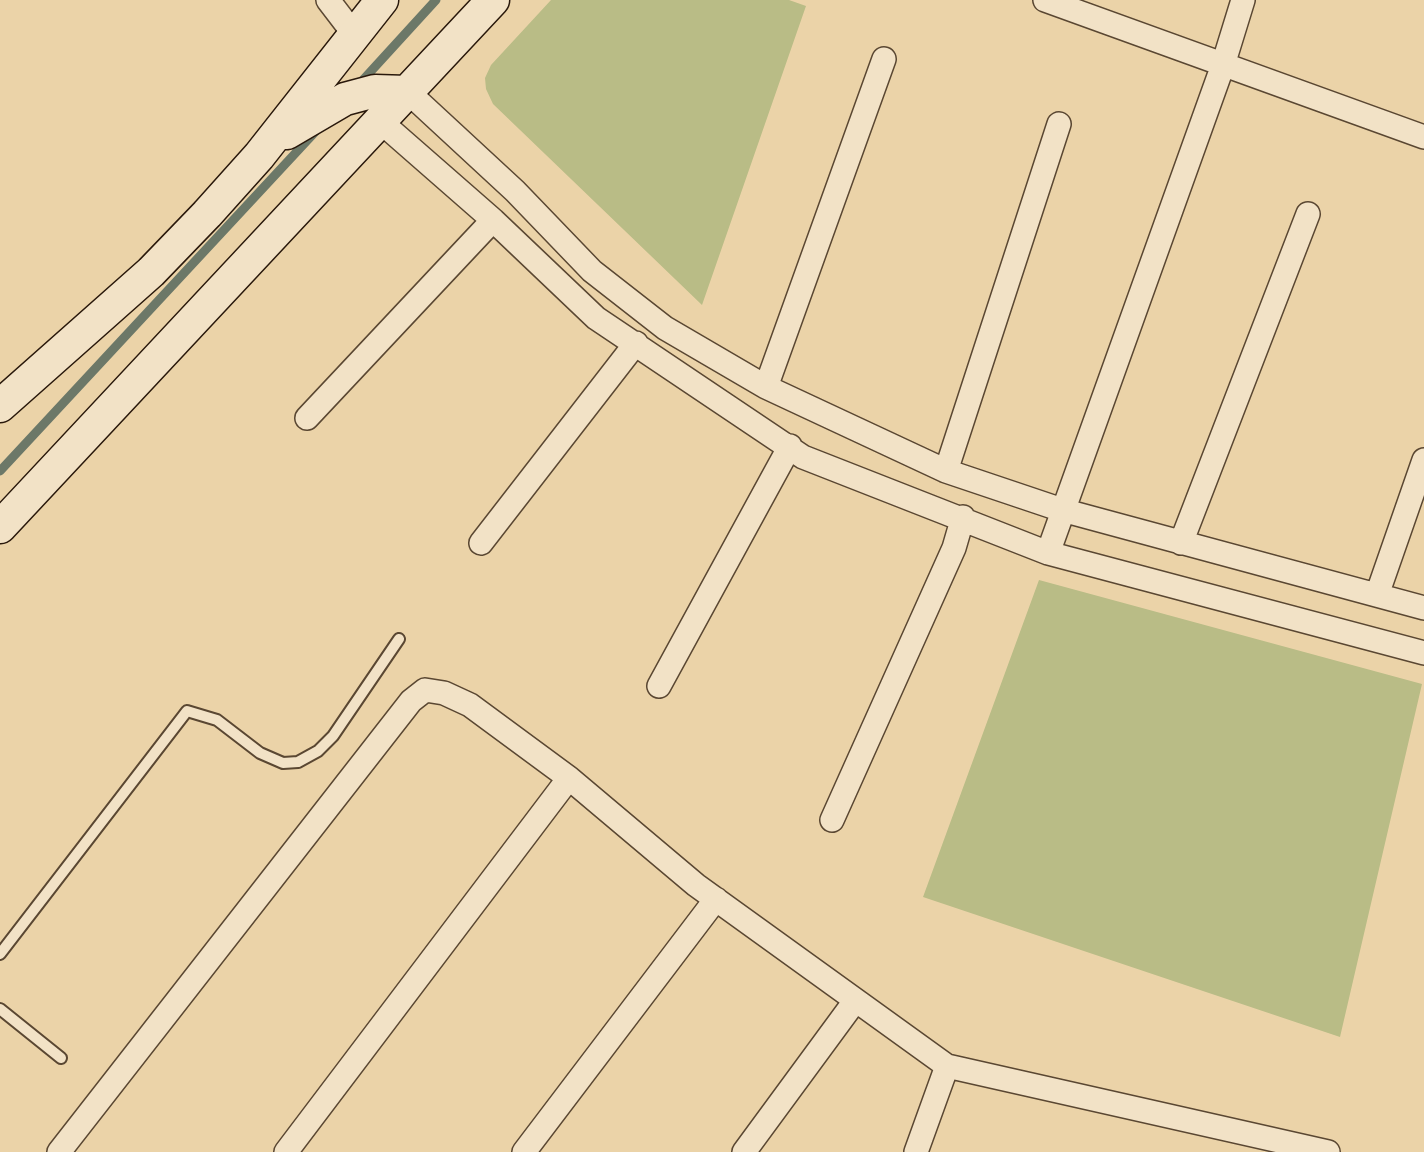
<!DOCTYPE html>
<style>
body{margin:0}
canvas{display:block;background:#ebd3a8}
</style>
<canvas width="1424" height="1152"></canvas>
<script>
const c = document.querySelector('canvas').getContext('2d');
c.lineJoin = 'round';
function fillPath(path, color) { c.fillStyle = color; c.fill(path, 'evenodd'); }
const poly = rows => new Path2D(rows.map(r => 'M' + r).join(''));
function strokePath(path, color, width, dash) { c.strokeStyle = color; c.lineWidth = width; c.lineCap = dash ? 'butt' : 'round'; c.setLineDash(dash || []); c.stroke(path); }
fillPath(poly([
 [551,0,789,0,806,6,702,305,493,104,486,89,485,78,491,65],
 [1039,580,1422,684,1340,1037,923,897]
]), '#b9bc86');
strokePath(poly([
 [362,81,436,0],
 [0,471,316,131]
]), '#6c7868', 9);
const lane = poly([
 [0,954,187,711,217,720,260,753,283,763,298,762,318,751,333,736,399,639],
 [0,1009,61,1058]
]);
const street = poly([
 [328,0,354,34],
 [1045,0,1424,137],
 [408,92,515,191,592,271,665,328,766,387,946,471,1062,510,1424,608],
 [381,122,493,220,596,318,803,457,1048,553,1424,653],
 [766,387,884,59],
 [307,418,493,220],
 [946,471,1059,124],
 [481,543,636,343],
 [1181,543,1308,214],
 [1048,553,1223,65,1243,0],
 [1377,595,1424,460],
 [659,686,790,446],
 [832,820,954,548,963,517],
 [59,1152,411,701,425,690,444,693,470,705,569,778,696,885,947,1066,1328,1152],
 [286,1152,569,778],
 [524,1152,716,899],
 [744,1152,855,1001],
 [916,1152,947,1066]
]);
const secondary = poly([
 [287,133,345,99,375,91,408,92],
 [0,406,151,272,207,214,259,156,382,0],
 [0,527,493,0]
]);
strokePath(lane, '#5a4732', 14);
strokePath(street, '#5a4732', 26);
strokePath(secondary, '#29180b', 35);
strokePath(lane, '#f2e2c6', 10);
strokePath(street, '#f2e2c6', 23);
strokePath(secondary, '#f2e2c6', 32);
</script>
